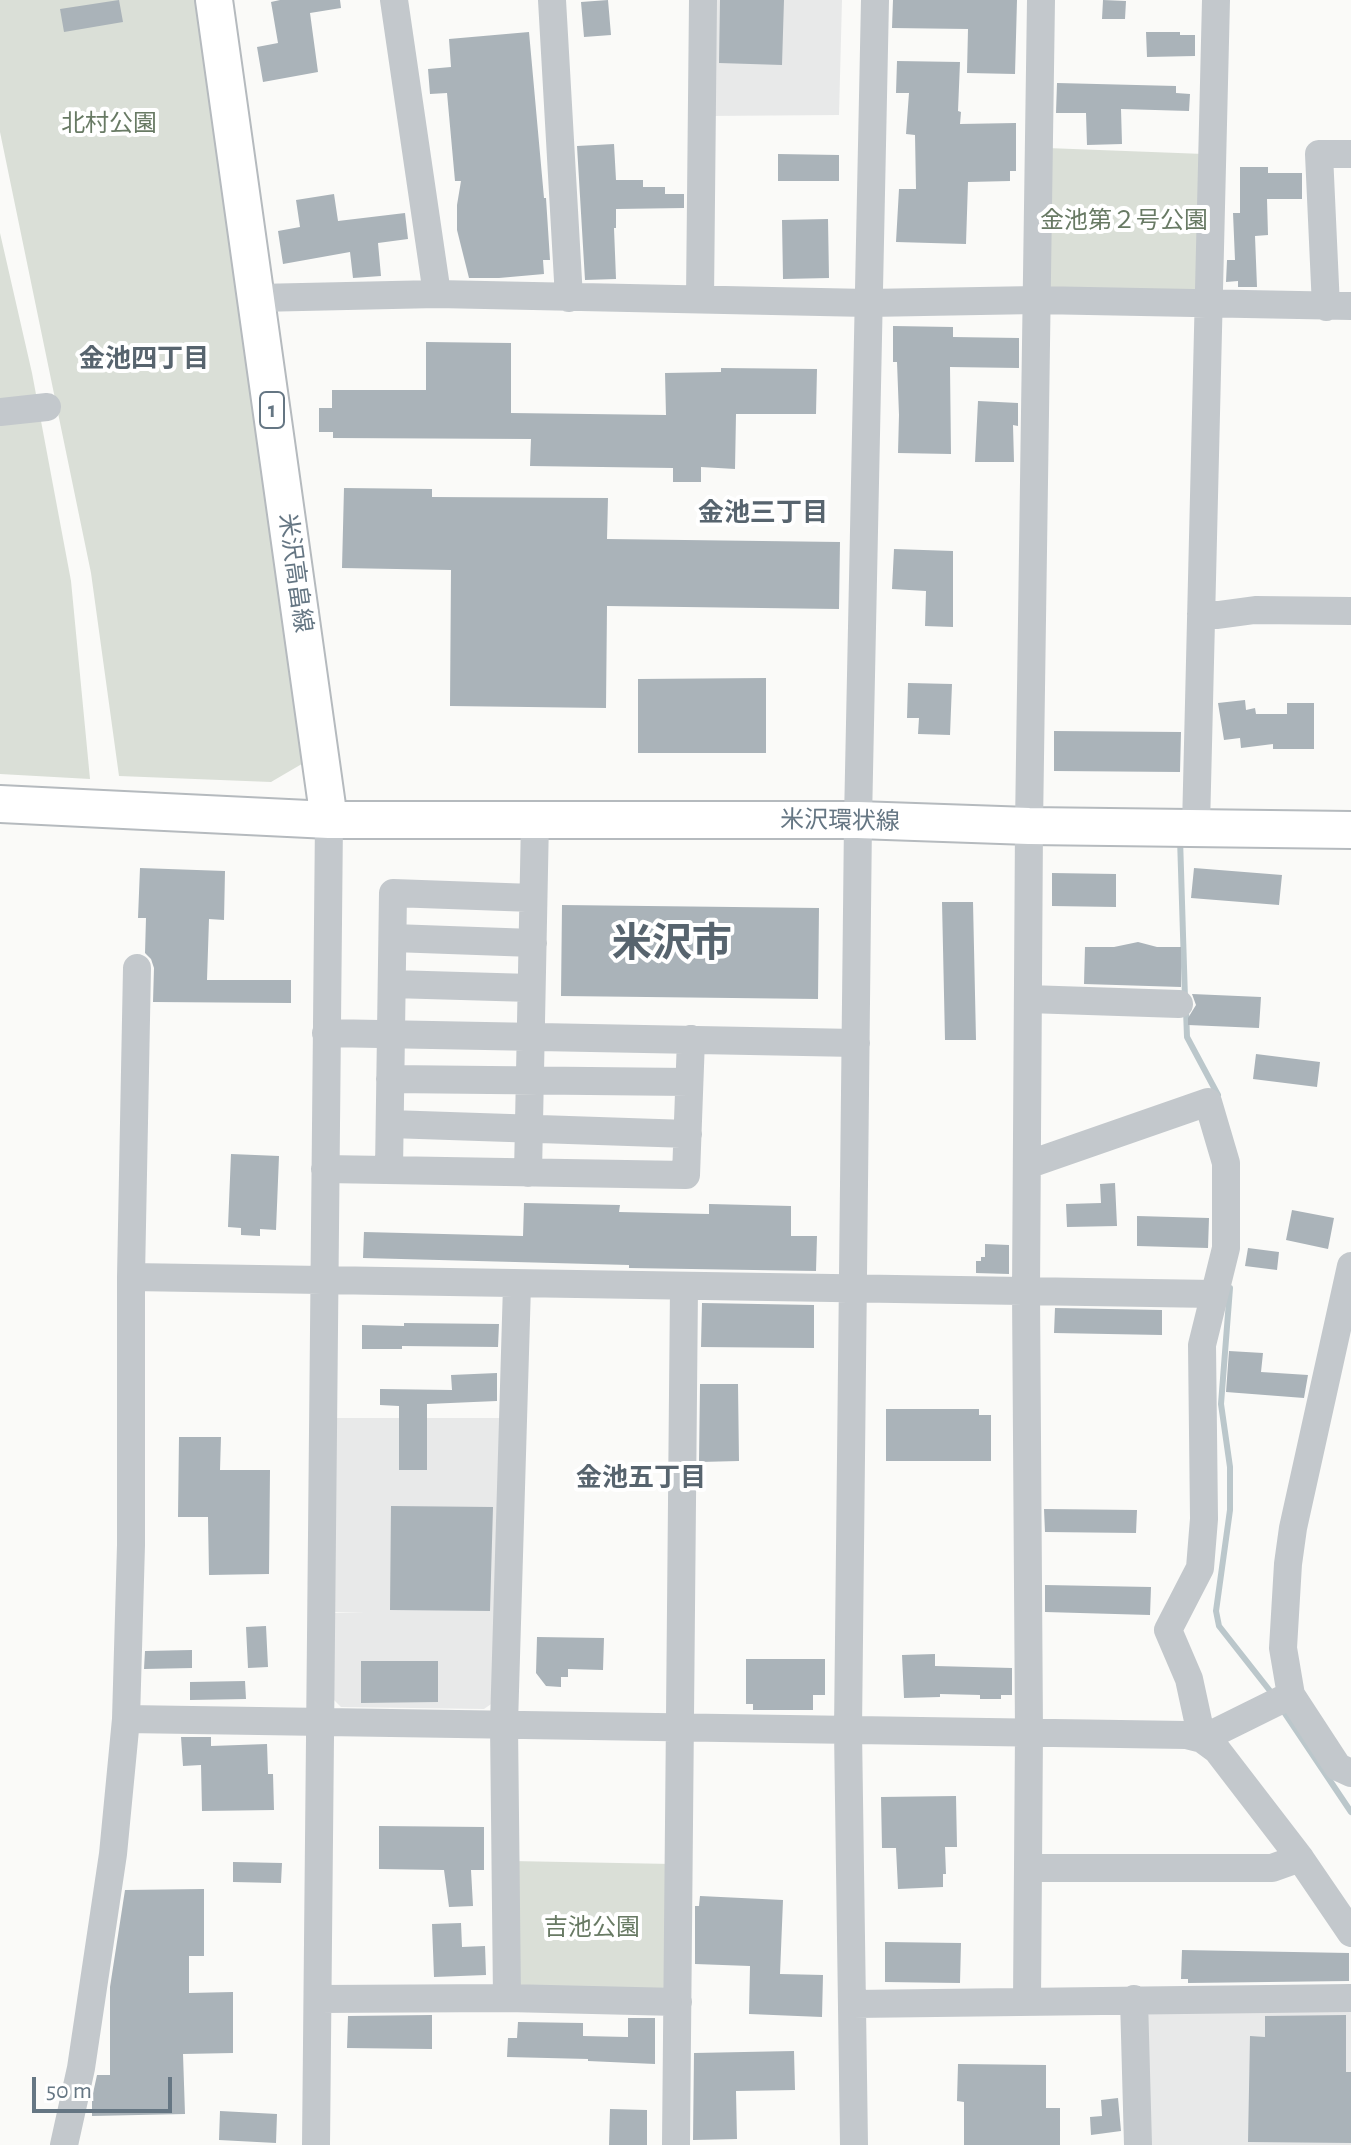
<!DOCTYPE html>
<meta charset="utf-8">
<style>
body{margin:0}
#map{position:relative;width:1351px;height:2145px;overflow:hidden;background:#fafaf8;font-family:"Alegreya Sans",sans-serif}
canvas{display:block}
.scale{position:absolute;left:32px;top:2077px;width:140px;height:36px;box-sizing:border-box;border:4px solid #657683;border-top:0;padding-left:10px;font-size:24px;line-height:28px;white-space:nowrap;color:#657683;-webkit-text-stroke:6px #fff;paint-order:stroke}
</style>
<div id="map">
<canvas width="1351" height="2145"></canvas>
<div class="scale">50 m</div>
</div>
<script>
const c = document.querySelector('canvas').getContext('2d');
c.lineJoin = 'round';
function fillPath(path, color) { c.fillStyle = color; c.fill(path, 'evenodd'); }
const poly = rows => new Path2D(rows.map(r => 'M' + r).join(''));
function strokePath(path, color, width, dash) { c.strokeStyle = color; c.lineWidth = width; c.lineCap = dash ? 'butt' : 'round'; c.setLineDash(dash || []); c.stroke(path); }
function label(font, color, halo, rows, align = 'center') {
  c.font = font + ' "Alegreya Sans","Noto Sans JP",sans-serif'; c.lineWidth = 8; c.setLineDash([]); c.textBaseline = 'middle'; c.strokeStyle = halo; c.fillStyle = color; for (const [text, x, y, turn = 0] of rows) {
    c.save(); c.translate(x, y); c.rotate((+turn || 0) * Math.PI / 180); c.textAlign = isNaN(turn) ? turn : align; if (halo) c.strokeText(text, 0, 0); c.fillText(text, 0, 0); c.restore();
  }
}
fillPath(poly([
 [708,0,842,0,839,115,706,116],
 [333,1418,500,1418,494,1702,484,1709,341,1707,328,1694,330,1613,365,1613,330,1612],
 [1351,2007,1351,2145,1144,2145,1142,2014]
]), '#e8e9e9');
fillPath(poly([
 [0,0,200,0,312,758,271,782,119,776,91,573,0,132],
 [1047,148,1204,154,1202,295,1042,288],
 [0,233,32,373,71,581,90,779,0,774],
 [511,1861,673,1864,671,1994,511,1992]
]), '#dadfd7');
strokePath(poly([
 [1180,838,1185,999],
 [1186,1010,1187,1037,1218,1095],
 [1230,1288,1221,1404,1230,1467,1230,1510,1216,1611,1219,1626,1274,1696],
 [1282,1709,1351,1812]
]), '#bbc7cb', 6);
fillPath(poly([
 [119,0,123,22,64,32,60,9],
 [280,0,340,0,341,8,310,13,318,72,263,82,257,47,278,43,271,2],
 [608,0,611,35,584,37,581,2],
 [720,0,784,0,782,65,719,63],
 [893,0,1017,0,1015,74,967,73,968,29,892,28],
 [1103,0,1126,1,1125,19,1102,19],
 [529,32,544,198,546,198,550,260,543,260,544,274,499,278,469,278,457,230,457,205,461,181,455,181,447,93,430,94,428,69,451,67,449,39],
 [1146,32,1180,32,1180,35,1195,35,1195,56,1147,57],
 [897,61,960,62,958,111,961,112,960,124,1016,123,1016,171,1010,171,1010,181,968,182,966,244,896,242,899,189,916,189,915,135,906,134,909,93,896,93],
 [1057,83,1176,86,1176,93,1190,94,1189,111,1121,109,1122,144,1087,145,1086,113,1056,113],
 [614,144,616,180,643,180,643,187,665,187,665,194,684,194,684,208,616,209,616,228,614,228,616,279,585,280,577,146],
 [778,154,839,155,839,181,778,181],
 [1240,167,1268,167,1268,173,1302,173,1302,199,1267,199,1268,235,1255,236,1257,287,1238,287,1238,281,1226,282,1227,260,1235,260,1233,213,1240,213],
 [334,194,338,221,405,213,408,239,378,243,381,276,353,278,350,252,283,264,278,231,300,227,296,200],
 [828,219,829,278,783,279,782,220],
 [893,326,953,327,953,337,1019,338,1019,368,950,367,951,454,898,453,899,415,897,362,893,362],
 [426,342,511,343,511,413,666,415,665,373,721,372,721,368,817,369,816,414,736,414,735,469,701,467,701,482,673,482,673,468,530,466,531,439,333,438,333,432,319,432,319,408,332,408,332,390,426,390],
 [978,401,1018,403,1018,426,1013,425,1014,462,975,462],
 [344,488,432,489,432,497,608,498,607,539,840,542,839,609,607,606,606,708,450,706,451,570,342,568],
 [894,549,953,551,953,627,925,626,926,591,892,589],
 [766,678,766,753,638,753,638,679],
 [908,683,952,684,950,735,918,734,919,718,907,718],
 [1245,700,1246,710,1255,708,1256,714,1287,714,1287,703,1314,703,1314,749,1273,749,1273,744,1241,748,1240,738,1224,740,1218,703],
 [1054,731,1181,732,1180,772,1054,771],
 [140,868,225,871,224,920,209,919,207,980,291,980,291,1003,153,1002,154,968,151,959,145,953,146,918,138,918],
 [1194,868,1282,875,1279,905,1191,898],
 [1052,873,1116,874,1116,907,1052,906],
 [942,902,973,902,976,1040,945,1040],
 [562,905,819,908,818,999,561,996],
 [1138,942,1157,947,1181,947,1181,987,1084,984,1085,947,1114,947],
 [1192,994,1261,997,1259,1028,1188,1025,1188,1018,1196,1005],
 [1256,1054,1320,1062,1317,1087,1253,1079],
 [231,1154,279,1156,276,1230,260,1229,260,1236,241,1235,241,1228,228,1227],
 [1115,1183,1117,1226,1067,1227,1066,1204,1101,1203,1100,1184],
 [524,1203,620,1205,619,1212,709,1214,709,1204,791,1206,791,1236,817,1236,816,1271,629,1268,629,1265,363,1258,364,1232,523,1236],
 [1292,1210,1334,1218,1328,1249,1286,1240],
 [1137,1216,1209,1218,1208,1248,1137,1246],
 [985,1244,1009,1245,1009,1274,976,1273,976,1261,981,1261,981,1257,985,1257],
 [1248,1248,1279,1252,1277,1270,1245,1266],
 [702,1303,814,1305,814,1348,701,1347],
 [1055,1308,1162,1310,1162,1335,1054,1333],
 [404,1323,499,1324,498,1347,402,1346,402,1349,362,1349,362,1325,404,1326],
 [1229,1351,1263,1353,1261,1372,1308,1375,1304,1398,1226,1392],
 [497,1373,497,1401,427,1404,427,1470,399,1470,399,1406,380,1405,380,1389,452,1390,451,1375],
 [700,1384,738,1384,739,1461,699,1462],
 [886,1409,979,1409,979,1415,991,1415,991,1461,886,1461],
 [179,1437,221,1437,220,1470,270,1470,269,1574,209,1575,208,1517,178,1517],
 [391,1506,493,1507,490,1611,390,1610],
 [1044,1509,1137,1510,1136,1533,1045,1532],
 [1045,1585,1151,1587,1150,1615,1045,1612],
 [266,1626,268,1667,248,1668,246,1627],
 [537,1637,604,1638,603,1670,568,1669,568,1677,561,1677,561,1687,546,1686,536,1673],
 [192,1650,192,1668,144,1669,145,1651],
 [935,1654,935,1666,1012,1668,1012,1695,1001,1695,1001,1699,980,1699,980,1695,940,1694,940,1697,904,1698,902,1655],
 [746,1659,825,1659,825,1695,813,1695,813,1710,753,1710,753,1704,746,1704],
 [361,1661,438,1661,438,1702,361,1703],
 [245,1681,246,1699,190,1700,190,1682],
 [181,1737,211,1737,211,1746,267,1744,268,1774,273,1774,274,1810,202,1811,201,1765,183,1766],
 [956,1796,957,1847,945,1847,946,1874,943,1874,943,1887,898,1889,896,1848,882,1848,881,1797],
 [379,1826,484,1827,484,1870,471,1870,473,1906,449,1907,444,1870,379,1869],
 [233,1862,282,1863,281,1883,233,1882],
 [204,1889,204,1956,189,1956,189,1993,233,1992,233,2053,183,2054,185,2114,92,2116,92,2098,97,2075,110,2075,110,1987,125,1890],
 [700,1896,783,1900,780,1974,823,1975,822,2017,749,2014,750,1966,695,1964,695,1906,699,1906],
 [461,1923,462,1947,485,1946,486,1975,434,1977,432,1924],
 [885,1942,961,1943,960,1983,885,1982],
 [1182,1950,1349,1953,1349,1981,1188,1983,1188,1979,1181,1979],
 [432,2015,432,2049,347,2048,348,2016],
 [1346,2015,1346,2072,1351,2072,1351,2143,1248,2142,1250,2036,1265,2037,1265,2016],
 [628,2018,655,2018,655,2064,588,2061,588,2059,507,2057,508,2038,517,2038,518,2022,583,2023,583,2036,628,2037],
 [794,2051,795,2090,736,2091,737,2139,693,2140,694,2053],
 [958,2064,1046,2065,1046,2108,1060,2108,1060,2145,964,2145,964,2102,957,2101],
 [1118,2098,1121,2131,1091,2135,1090,2117,1102,2116,1101,2100],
 [610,2109,647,2110,647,2145,609,2145],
 [220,2111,277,2114,276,2143,219,2140]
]), '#aab3b9');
const major = poly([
 [214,0,329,820],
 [0,804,329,820,858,820,1029,826,1351,830]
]);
strokePath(major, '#b5babe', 40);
strokePath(poly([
 [394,0,437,294],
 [552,0,569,298],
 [257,298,437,294,868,303,1036,300,1351,306],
 [700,299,703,0],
 [1326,307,1319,154,1351,154],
 [0,412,47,407],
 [1201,614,1218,615,1255,610,1351,611],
 [1196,827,1216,0],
 [393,938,533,943],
 [392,984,531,988],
 [1028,999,1179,1004],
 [326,1033,856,1043],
 [390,1079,689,1082],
 [390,1124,688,1134],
 [1027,1165,1208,1102,1226,1163,1226,1248,1202,1345,1204,1519,1200,1568,1168,1630,1189,1679,1202,1739,1291,1695],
 [325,1169,686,1175,691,1039],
 [389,1170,393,893,533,898],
 [528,1173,535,820],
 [1351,1266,1293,1528,1288,1564,1283,1648,1291,1695,1338,1767,1351,1773],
 [131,1277,1214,1294],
 [126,1719,1186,1735,1202,1739,1217,1750,1300,1858,1351,1933],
 [1028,1868,1272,1868,1300,1858],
 [507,1998,504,1724,517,1285],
 [318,1999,507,1998,678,2002],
 [1134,1999,1138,2145],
 [1027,2000,1029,1732,1026,1291,1029,826,1041,0],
 [853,2004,1351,1998],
 [64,2145,81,2068,113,1854,126,1719,131,1545,131,1277,137,968],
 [316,2145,329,820],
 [676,2145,684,1287],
 [854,2145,848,1730,858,820,875,0]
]), '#c3c8cc', 28);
strokePath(major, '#fff', 36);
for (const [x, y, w] of [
 [272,410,24]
]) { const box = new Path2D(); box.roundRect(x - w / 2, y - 18, w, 36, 6); c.fillStyle = '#fff'; c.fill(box); strokePath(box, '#657683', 2); }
label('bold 22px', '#657683', null, [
 ["1",272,410]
]);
label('24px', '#687a64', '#fff', [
 ["北村公園",109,124],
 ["金池第２号公園",1124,221],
 ["吉池公園",592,1928]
]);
label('24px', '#657683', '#fff', [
 ["米沢高畠線",295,573,82],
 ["米沢環状線",840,821,1]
]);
label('bold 26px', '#57646e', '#fff', [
 ["金池四丁目",144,359],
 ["金池三丁目",763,513],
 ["金池五丁目",641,1478]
]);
label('bold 40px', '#57646e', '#fff', [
 ["米沢市",672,944]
]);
</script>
